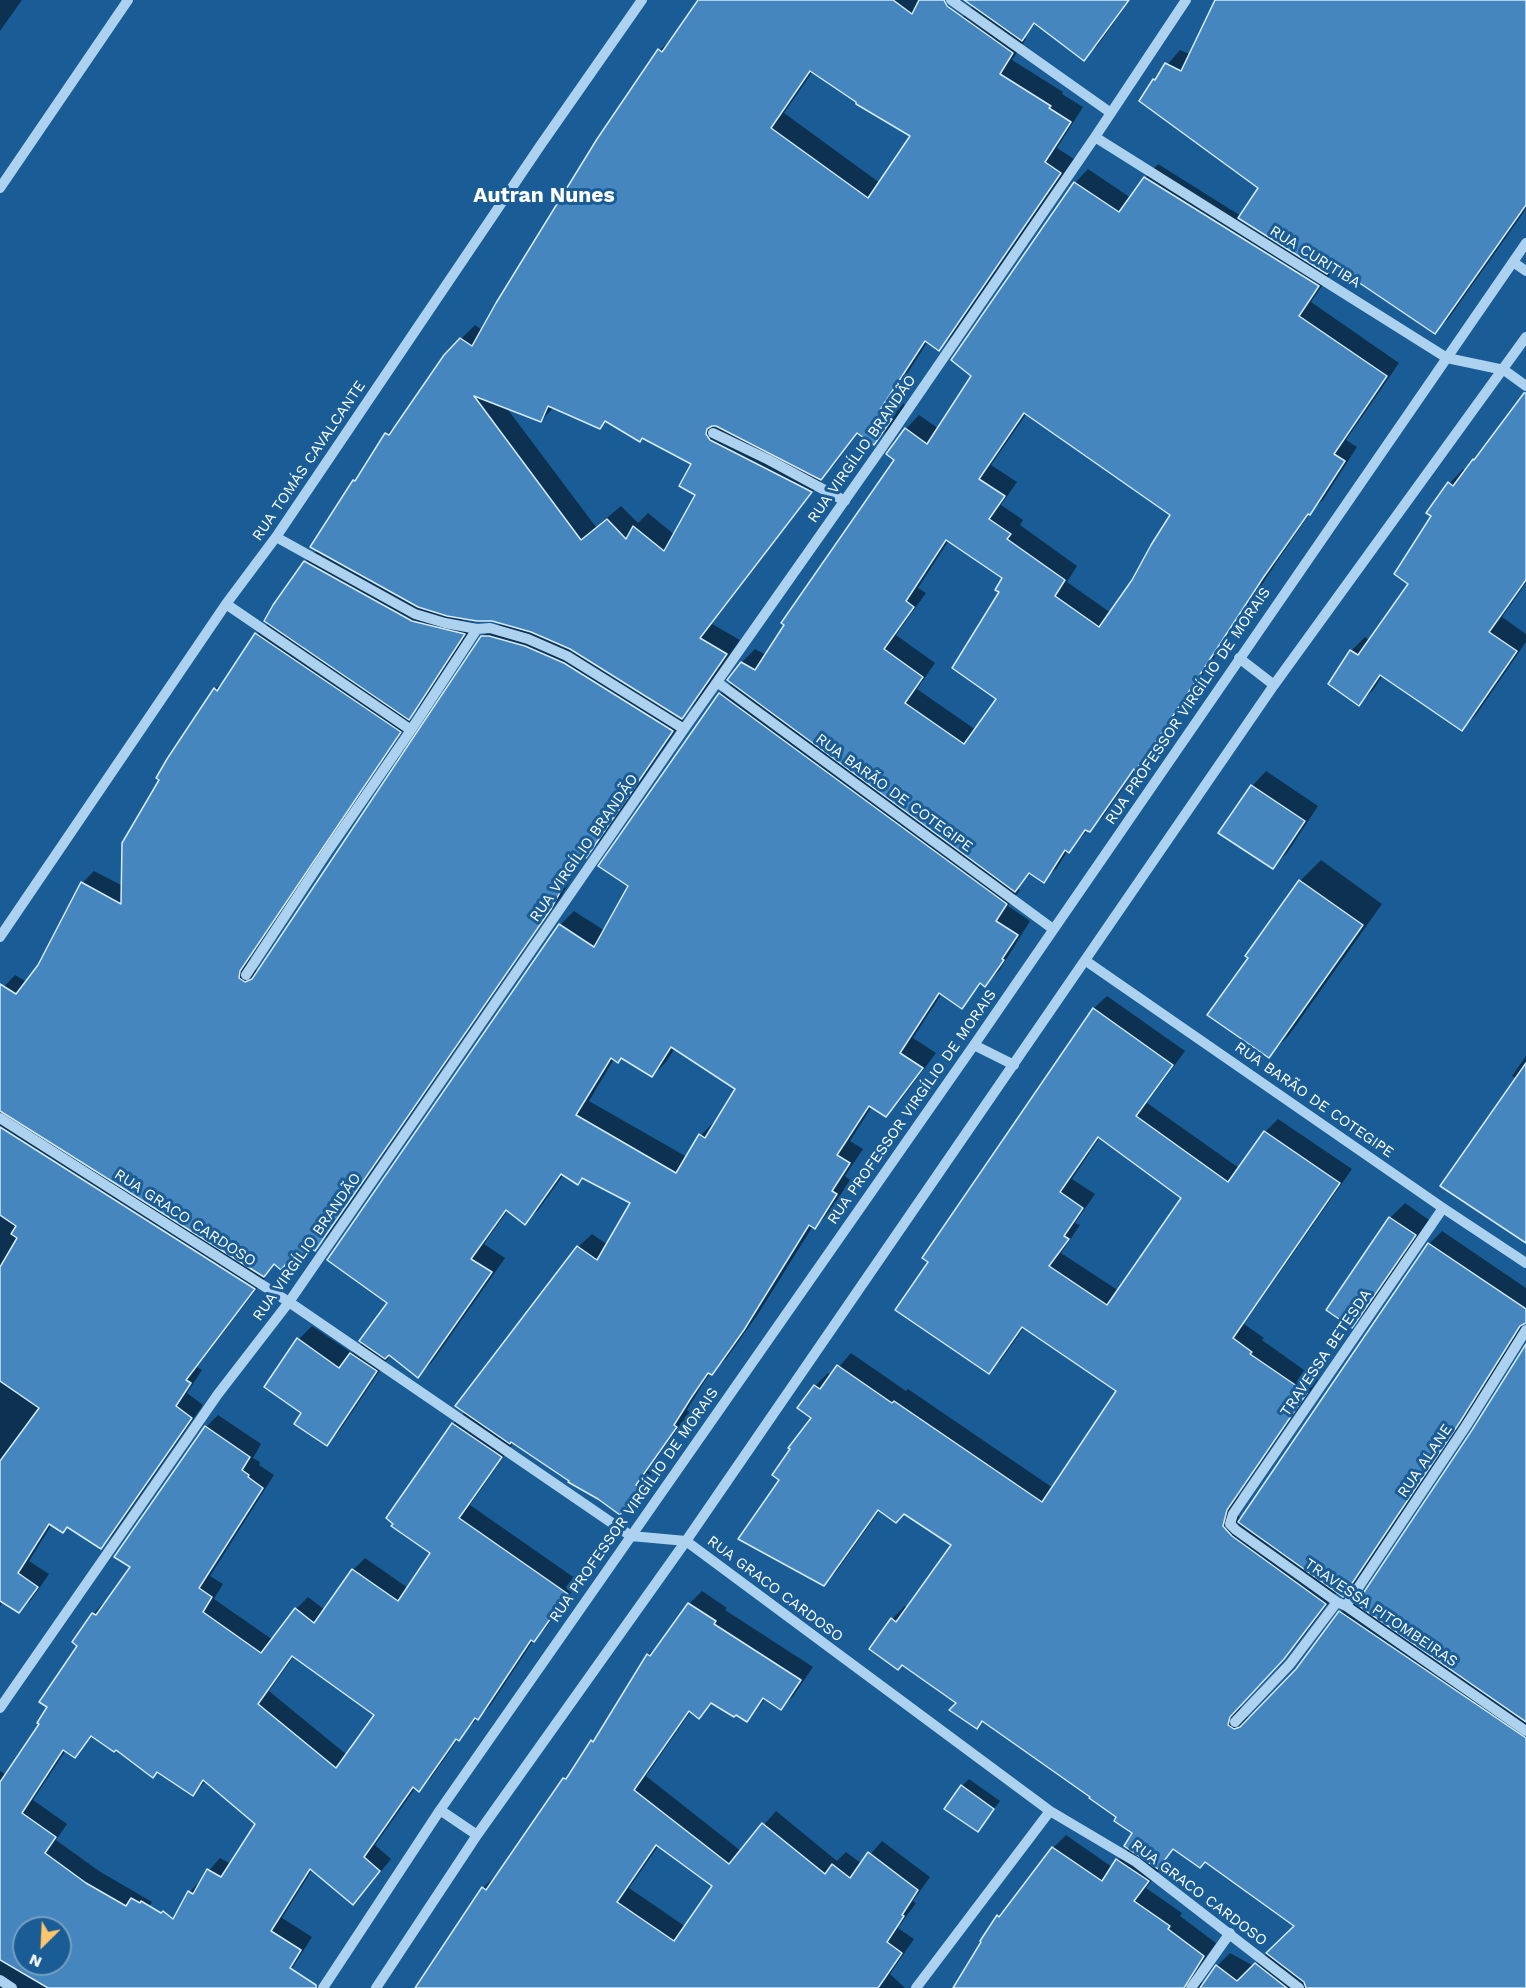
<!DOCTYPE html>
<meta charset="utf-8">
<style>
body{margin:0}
#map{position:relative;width:1526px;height:1988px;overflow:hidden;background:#1a5d96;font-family:"Work Sans",sans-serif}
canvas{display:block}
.north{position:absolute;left:12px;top:1916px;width:60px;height:60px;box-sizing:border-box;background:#1a5d96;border:2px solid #769ec0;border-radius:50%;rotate:204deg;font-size:16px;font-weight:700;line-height:24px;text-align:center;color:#fff}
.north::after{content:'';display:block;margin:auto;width:21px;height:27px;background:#ffc56c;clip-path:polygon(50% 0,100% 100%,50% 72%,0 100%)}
</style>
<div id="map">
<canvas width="1526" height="1988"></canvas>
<div class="north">N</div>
</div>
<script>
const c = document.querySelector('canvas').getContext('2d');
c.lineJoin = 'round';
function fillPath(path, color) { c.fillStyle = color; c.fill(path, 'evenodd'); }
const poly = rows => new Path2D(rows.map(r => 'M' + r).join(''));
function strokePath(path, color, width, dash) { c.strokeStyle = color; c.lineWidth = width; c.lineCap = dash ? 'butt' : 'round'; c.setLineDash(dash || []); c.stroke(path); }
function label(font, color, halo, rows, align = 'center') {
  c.font = font + ' "Work Sans",sans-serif'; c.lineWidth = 6; c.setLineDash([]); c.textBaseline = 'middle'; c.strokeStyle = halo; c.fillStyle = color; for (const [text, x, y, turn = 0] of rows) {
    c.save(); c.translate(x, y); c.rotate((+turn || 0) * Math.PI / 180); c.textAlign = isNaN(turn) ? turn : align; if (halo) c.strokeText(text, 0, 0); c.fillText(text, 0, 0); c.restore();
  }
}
fillPath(poly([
 [0,0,22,0,0,31],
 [700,0,932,0,960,19,974,5,975,0,1130,0,1098,45,1084,59,1036,23,1023,37,1026,39,1012,60,1063,92,1062,94,1083,107,1057,148,1074,159,952,336,939,349,928,341,893,396,905,405,888,430,874,443,859,432,835,464,822,476,824,477,712,624,740,640,696,703,682,717,684,719,598,844,585,855,562,895,327,1237,315,1249,313,1248,294,1269,286,1262,276,1263,264,1275,266,1277,197,1367,202,1370,187,1393,203,1405,113,1535,101,1547,68,1526,63,1531,52,1524,29,1561,49,1574,31,1600,19,1612,4,1600,0,1606,0,991,15,975,27,982,39,965,82,883,94,871,123,886,215,689,227,678,257,634,269,622,305,562,317,550,354,481,362,473,387,434,400,420,461,339,475,325,482,330,660,50,673,37],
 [813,71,912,136,880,183,784,113],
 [506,407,541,421,554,407,600,428,607,420,693,463,697,495,675,535,648,513,638,523,621,506,596,527],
 [462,617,492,619,506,624,495,625,482,637,258,971,251,965,251,957,411,719,409,718,420,706,475,623,462,620],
 [1218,0,1526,0,1526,209,1449,318,1435,332,1335,264,1328,271,1331,273,1311,302,1399,363,1346,440,1357,447,1323,500,1313,509,1276,563,1167,730,1140,763,1103,817,1088,830,1069,851,1068,850,1057,868,1043,881,1031,873,1017,888,1020,890,1008,906,1030,921,999,971,985,985,982,983,962,1007,942,993,913,1038,936,1053,900,1101,886,1115,872,1106,850,1141,863,1149,845,1176,850,1180,829,1213,815,1227,813,1226,758,1314,726,1359,711,1373,704,1382,687,1410,690,1412,648,1470,652,1473,633,1499,619,1513,514,1442,470,1505,579,1581,546,1628,533,1641,490,1706,458,1739,431,1778,419,1790,416,1787,375,1845,391,1859,365,1891,353,1903,312,1870,282,1918,312,1937,291,1970,190,1892,220,1858,231,1864,257,1824,206,1781,193,1794,158,1771,93,1736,74,1756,66,1750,33,1800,67,1824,56,1840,99,1871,152,1902,139,1920,228,1988,0,1988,0,1771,7,1775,41,1724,93,1614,105,1601,107,1602,132,1566,206,1427,218,1415,261,1444,253,1458,260,1462,259,1465,274,1475,210,1576,223,1584,214,1599,273,1640,296,1609,308,1597,325,1610,353,1570,365,1558,408,1588,432,1552,388,1518,453,1424,465,1412,578,1247,592,1234,608,1245,632,1202,584,1177,577,1183,564,1174,539,1209,525,1223,508,1210,484,1244,505,1258,432,1362,418,1376,389,1353,387,1355,389,1357,340,1430,327,1444,303,1413,299,1339,312,1326,352,1353,363,1342,389,1303,560,925,574,911,605,931,630,886,601,866,720,694,732,682,742,662,755,649,766,655,896,459,888,454,906,429,919,415,939,429,973,376,1075,183,1088,169,1131,198,1145,178,1158,164,1241,216,1260,187,1154,80,1180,50,1191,55],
 [1027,413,1172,515,1133,581,1111,613,1067,582,1077,566,1020,525,1023,520,1001,505,1017,482,991,465],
 [949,540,1004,578,998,699,976,730,917,689,935,663,896,635,926,593,918,588],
 [675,1048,737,1088,717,1122,715,1121,701,1135,687,1157,589,1101,614,1059,618,1061,622,1057,652,1076,666,1062],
 [294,1656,376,1715,347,1755,269,1691],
 [24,1928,60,1928,60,1964,24,1964],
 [1526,395,1526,583,1502,617,1526,634,1526,642,1476,715,1462,729,1383,675,1373,690,1359,704,1351,651,1365,637,1370,641,1410,583,1433,516,1428,513,1450,483,1463,469,1466,471],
 [1266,771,1318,806,1287,853,1272,867,1252,786],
 [1321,860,1382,904,1289,1035,1269,1056,1250,957,1248,955,1300,881],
 [1107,996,1185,1051,1147,1103,1239,1168,1265,1132,1278,1119,1352,1169,1244,1324,1264,1338,1262,1340,1318,1380,1239,1495,1235,1513,1242,1520,1429,1244,1442,1231,1526,1288,1526,1321,1472,1407,1356,1582,1343,1595,1338,1591,1297,1644,1242,1702,1240,1711,1247,1717,1254,1715,1297,1670,1341,1612,1353,1599,1359,1603,1474,1431,1526,1347,1526,1988,953,1988,998,1916,1011,1903,1053,1848,1066,1835,1112,1867,1129,1848,1134,1833,1118,1816,983,1720,977,1727,892,1619,905,1606,908,1608,953,1545,905,1513,880,1510,836,1572,823,1585,781,1479,813,1417,815,1386,828,1373,831,1376,851,1353,906,1391,908,1389,1053,1488,1118,1391,1025,1326,1001,1360,989,1372,1094,1008],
 [1100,1137,1183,1197,1119,1291,1061,1253,1080,1225,1075,1223,1095,1194,1072,1179],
 [1175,1848,1206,1861,1296,1925,1254,1966,1230,1953,1217,1966,1205,1983,1200,1982,1196,1977,1197,1970,1216,1943,1180,1916,1182,1913,1146,1888,1161,1868,1159,1867],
 [1526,1056,1526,1239,1517,1079,1512,1076],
 [1405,1203,1429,1220,1366,1311,1352,1326,1329,1310,1390,1218],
 [702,1591,727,1608,725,1610,813,1667,794,1695,781,1708,766,1698,747,1720,714,1702,699,1717,691,1711,646,1776,741,1851,776,1811,837,1861,846,1852,862,1864,882,1841,930,1877,913,1901,916,1903,898,1928,914,1939,890,1974,905,1988,416,1988,483,1888,496,1875,565,1779,573,1770,592,1741,600,1733,648,1655,661,1642,689,1604],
 [659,1845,714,1885,686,1927,629,1888],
 [969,1779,1000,1801,977,1830,962,1786]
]), '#0007');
const building = poly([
 [698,0,893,0,912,14,919,0,944,0,947,6,1013,53,1000,74,1051,106,1049,108,1071,122,1045,162,1061,173,939,351,925,341,880,410,892,419,874,445,857,433,821,480,716,426,712,426,707,429,706,434,710,440,812,492,700,638,727,654,682,719,570,649,531,632,492,621,477,621,447,616,418,607,310,547,353,480,355,481,385,433,389,435,444,355,460,338,472,346,496,303,597,139,658,49,662,52,698,0],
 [810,71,856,102,856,104,910,136,868,198,771,128,810,71],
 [474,396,541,422,548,406,600,429,605,421,640,442,642,438,691,464,679,486,695,495,664,551,633,526,626,539,607,519,581,540,474,396],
 [964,0,1129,0,1084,61,1034,23,1022,41,964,0],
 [1215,0,1526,0,1526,205,1435,334,1333,265,1327,274,1238,218,1258,188,1139,101,1153,79,1155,80,1165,63,1181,71,1215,0],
 [1144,177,1319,286,1299,316,1387,376,1334,454,1345,461,1310,515,1308,514,1263,578,1154,745,1135,771,1134,769,1090,832,1085,830,1069,853,1065,850,1044,883,1029,873,1015,892,727,680,741,662,755,670,784,625,781,623,894,460,886,454,905,428,927,444,971,376,951,360,1074,182,1119,212,1144,177],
 [1024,413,1170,515,1151,545,1132,580,1099,627,1055,596,1065,580,1007,539,1011,534,989,519,1005,496,979,479,1024,413],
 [946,540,1002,578,995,590,999,592,952,668,996,699,964,744,905,703,923,677,884,649,914,607,906,601,946,540],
 [1524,393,1526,393,1526,580,1489,632,1517,651,1462,731,1380,675,1359,706,1328,684,1350,650,1358,655,1408,584,1394,574,1431,516,1426,513,1448,482,1453,486,1473,459,1474,460,1524,393],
 [304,561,412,621,465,634,409,720,264,621,273,605,304,561],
 [255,633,401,732,240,971,239,978,245,982,252,979,481,636,489,636,525,646,564,663,673,731,586,858,581,854,551,909,315,1251,312,1249,295,1271,286,1264,281,1270,274,1264,264,1277,0,1111,0,984,16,994,38,965,81,882,121,904,122,843,159,780,156,778,167,759,214,688,217,691,255,633],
 [719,693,1007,904,996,921,1018,935,1002,959,1004,960,985,987,980,983,962,1009,939,993,900,1053,923,1068,886,1117,869,1106,837,1155,850,1163,832,1191,837,1194,815,1229,809,1225,744,1330,712,1375,708,1373,691,1398,674,1425,677,1427,636,1485,640,1488,620,1515,598,1499,568,1482,569,1481,511,1442,510,1444,455,1406,577,1246,597,1260,630,1203,582,1178,578,1185,561,1174,525,1225,506,1210,471,1259,492,1272,418,1378,389,1355,385,1359,359,1341,387,1303,327,1260,559,924,594,947,628,886,598,866,719,693],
 [671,1047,735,1089,705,1138,699,1134,676,1173,576,1115,611,1058,618,1063,621,1058,652,1077,671,1047],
 [1251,785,1305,821,1273,869,1218,833,1251,785],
 [1299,880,1363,925,1269,1058,1207,1015,1248,958,1245,956,1299,880],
 [1093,1008,1173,1065,1136,1116,1228,1182,1264,1131,1340,1183,1233,1338,1252,1352,1250,1354,1307,1393,1227,1510,1223,1526,1232,1536,1326,1604,1284,1659,1230,1717,1228,1725,1234,1729,1240,1727,1296,1669,1339,1611,1526,1738,1526,1988,1306,1988,1304,1982,1266,1953,1294,1926,1205,1862,1200,1868,1173,1849,1158,1869,1124,1846,1132,1833,1114,1821,1116,1817,1089,1798,1090,1797,982,1721,977,1729,949,1710,956,1703,902,1665,898,1670,869,1649,891,1618,896,1622,951,1545,904,1514,896,1523,878,1510,824,1586,738,1539,779,1480,772,1475,790,1449,788,1448,811,1418,797,1408,814,1385,820,1389,837,1365,892,1403,894,1401,1042,1502,1116,1391,1022,1327,989,1374,895,1310,928,1262,922,1258,1093,1008],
 [1098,1137,1181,1198,1107,1305,1049,1266,1069,1239,1064,1236,1083,1208,1060,1192,1098,1137],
 [1526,1063,1526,1243,1440,1186,1526,1063],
 [0,1127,255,1289,186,1380,191,1383,176,1406,192,1418,101,1549,67,1527,63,1533,49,1524,18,1573,38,1587,19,1613,0,1601,0,1461,39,1408,0,1381,0,1267,17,1238,11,1234,16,1226,0,1215,0,1127],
 [1389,1217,1416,1235,1352,1328,1326,1310,1389,1217],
 [1428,1243,1526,1309,1526,1323,1520,1326,1460,1422,1343,1597,1238,1522,1428,1243],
 [297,1338,339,1368,350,1353,377,1371,327,1446,294,1424,301,1413,264,1387,297,1338],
 [1526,1344,1526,1722,1356,1604,1472,1430,1526,1344],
 [452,1423,502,1457,459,1518,568,1594,534,1642,531,1640,478,1720,475,1718,459,1741,456,1739,419,1792,413,1787,364,1857,380,1871,353,1905,310,1869,271,1931,301,1950,290,1968,316,1985,316,1988,48,1988,0,1960,0,1782,39,1724,37,1723,47,1707,39,1702,77,1646,72,1642,92,1613,96,1615,130,1567,114,1557,205,1426,250,1457,242,1470,249,1475,248,1477,263,1488,199,1588,212,1597,203,1612,261,1653,295,1608,314,1623,352,1569,398,1601,430,1553,391,1526,393,1524,386,1518,452,1423],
 [292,1656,374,1715,336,1768,258,1704,292,1656],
 [91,1736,114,1752,116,1750,153,1778,157,1772,193,1796,203,1780,255,1824,221,1877,207,1869,193,1894,188,1891,173,1919,163,1911,161,1913,141,1901,140,1903,131,1898,126,1906,86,1883,45,1853,56,1837,22,1813,63,1750,75,1758,91,1736],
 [24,1928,60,1928,60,1964,24,1964,24,1928],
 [688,1603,716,1621,714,1624,801,1680,781,1710,763,1698,747,1722,736,1715,734,1717,711,1703,699,1719,689,1711,634,1790,729,1864,762,1823,825,1874,832,1864,850,1878,868,1852,918,1890,902,1915,904,1916,887,1942,902,1953,878,1988,415,1988,482,1887,486,1890,563,1778,566,1779,591,1740,593,1742,647,1654,650,1656,688,1603],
 [656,1845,712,1886,674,1941,617,1902,656,1845],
 [961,1785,994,1809,978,1832,944,1809,961,1785],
 [1052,1847,1102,1881,1116,1859,1149,1881,1134,1901,1170,1926,1168,1929,1204,1956,1184,1988,953,1988,981,1942,980,1941,997,1915,999,1917,1052,1847],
 [1255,1963,1287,1988,1200,1988,1216,1965,1237,1981,1255,1963]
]);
fillPath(building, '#4486bd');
strokePath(building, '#d4eafb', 1.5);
strokePath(poly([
 [951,0,1111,113],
 [1095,137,1447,358,1504,370,1526,386],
 [0,188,128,0],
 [1513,262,1526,271],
 [713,433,769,460,845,501],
 [276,537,415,614,445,623,477,629,490,628,528,639,567,656,684,729],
 [226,604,411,730],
 [1239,658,1274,685],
 [717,682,1053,929],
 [0,937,226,604,276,537,540,146,642,0],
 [1086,961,1443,1208,1526,1263],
 [246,975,327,852,411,730,477,629],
 [974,1045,1014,1065],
 [0,1118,289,1302,631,1536,686,1541,1050,1811,1136,1862,1299,1988],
 [1443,1208,1233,1514,1230,1524,1236,1530,1337,1602,1346,1606,1526,1731],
 [1346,1606,1466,1426,1526,1330],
 [0,1708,218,1394,289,1302,684,729,885,443,1095,137,1186,0],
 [1235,1722,1290,1664,1337,1602],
 [440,1810,477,1835],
 [0,1980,12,1988],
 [323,1988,440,1810,974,1045,1526,243],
 [376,1988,477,1835,686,1541,1274,685,1526,337],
 [916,1988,1050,1811],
 [1191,1988,1230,1933]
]), '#add2f0', 10);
label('15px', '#fff', '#1a5d96', [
 ["RUA CURITIBA",1315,257,32],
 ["RUA VIRGÍLIO BRANDÃO",862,449,-55],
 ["RUA TOMÁS CAVALCANTE",309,461,-56],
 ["RUA PROFESSOR VIRGÍLIO DE MORAIS",1188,706,-56],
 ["RUA BARÃO DE COTEGIPE",894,793,36],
 ["RUA VIRGÍLIO BRANDÃO",584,848,-55],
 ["RUA BARÃO DE COTEGIPE",1314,1100,35],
 ["RUA PROFESSOR VIRGÍLIO DE MORAIS",912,1107,-55],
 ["RUA GRACO CARDOSO",185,1218,33],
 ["RUA VIRGÍLIO BRANDÃO",307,1247,-55],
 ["TRAVESSA BETESDA",1326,1353,-56],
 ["RUA ALANE",1425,1461,-56],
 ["RUA PROFESSOR VIRGÍLIO DE MORAIS",634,1505,-55],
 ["RUA GRACO CARDOSO",775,1589,37],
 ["TRAVESSA PITOMBEIRAS",1381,1613,34],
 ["RUA GRACO CARDOSO",1199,1893,37]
]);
label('bold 21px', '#fff', '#1a5d96', [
 ["Autran Nunes",544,196]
]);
</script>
